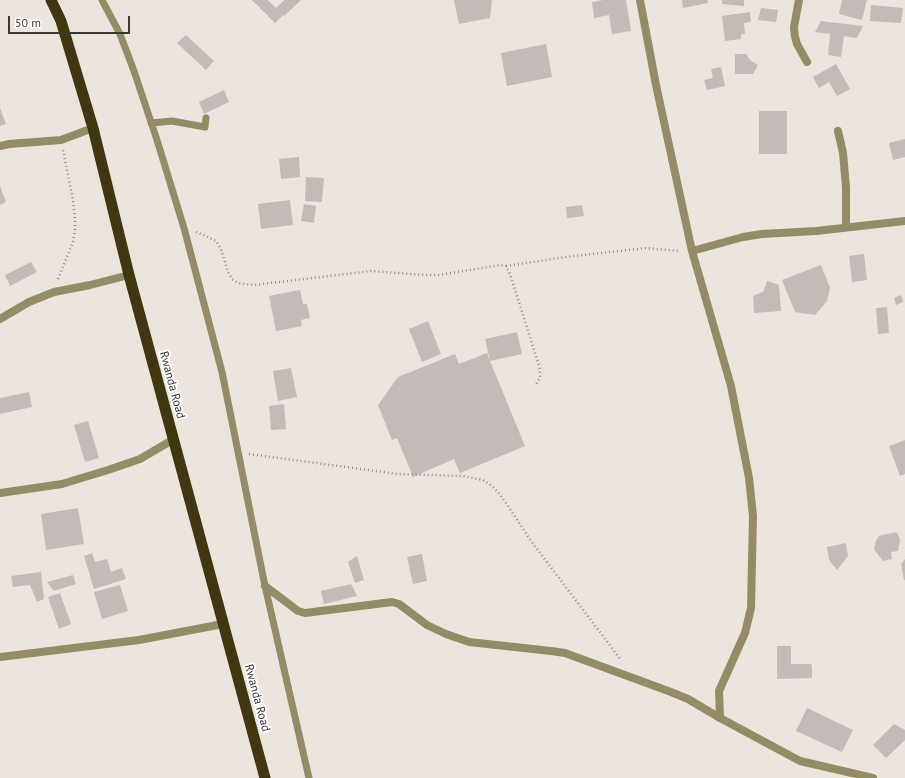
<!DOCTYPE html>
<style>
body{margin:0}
#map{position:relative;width:905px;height:778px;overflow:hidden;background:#ebe5de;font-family:"PT Sans",sans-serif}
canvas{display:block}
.scale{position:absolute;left:8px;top:16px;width:122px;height:18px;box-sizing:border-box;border:2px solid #3a3735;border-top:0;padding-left:5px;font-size:12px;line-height:14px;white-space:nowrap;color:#3a3735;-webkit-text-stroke:3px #fff;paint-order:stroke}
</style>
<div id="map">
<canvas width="905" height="778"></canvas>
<div class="scale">50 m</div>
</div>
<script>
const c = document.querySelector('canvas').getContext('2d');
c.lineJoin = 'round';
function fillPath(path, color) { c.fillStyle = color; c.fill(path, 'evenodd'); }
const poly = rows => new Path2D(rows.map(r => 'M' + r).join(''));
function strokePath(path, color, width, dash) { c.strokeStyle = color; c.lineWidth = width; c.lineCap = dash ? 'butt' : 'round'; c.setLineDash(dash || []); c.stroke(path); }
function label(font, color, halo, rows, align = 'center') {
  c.font = font + ' "PT Sans",sans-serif'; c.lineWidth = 4; c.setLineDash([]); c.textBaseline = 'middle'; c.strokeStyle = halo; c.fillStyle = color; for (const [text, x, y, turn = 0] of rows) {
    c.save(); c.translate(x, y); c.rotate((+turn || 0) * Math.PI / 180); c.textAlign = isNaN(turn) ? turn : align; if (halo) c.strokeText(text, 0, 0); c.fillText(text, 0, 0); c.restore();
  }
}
fillPath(poly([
 [252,0,268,0,276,8,284,0,301,0,284,16,283,15,275,23],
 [454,0,492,0,490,18,459,24],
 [603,0,626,0,631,31,612,34,609,15,594,18,592,2],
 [682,0,707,0,708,3,683,8],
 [722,0,744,0,744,6,722,4],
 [842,0,867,0,862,20,839,14],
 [871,5,903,8,901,23,870,21],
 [761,8,778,10,776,22,758,20],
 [750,12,751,22,744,23,745,34,741,34,741,39,725,41,722,16],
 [821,21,863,26,857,38,844,36,841,57,828,55,830,34,815,32],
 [186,35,214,61,206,70,177,43],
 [546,44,552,77,507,86,501,53],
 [735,54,746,54,751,61,758,65,753,74,735,74],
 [836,64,850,89,837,96,829,82,819,88,813,77],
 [721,67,725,86,707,90,704,80,713,78,711,69],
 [224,90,229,102,204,114,199,102],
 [0,108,6,124,0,126],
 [759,111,787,111,787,154,759,154],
 [905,139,905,157,893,160,889,143],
 [299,157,300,177,281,179,279,159],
 [306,177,324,178,322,202,305,201],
 [0,186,6,202,0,205],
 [290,200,293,225,261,229,258,204],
 [304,204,316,206,314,223,301,221],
 [582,205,584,216,567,218,566,207],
 [864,254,867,280,852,282,849,256],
 [31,262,37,272,10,286,5,275],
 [821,265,830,288,827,301,815,315,795,312,782,280],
 [767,281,779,285,781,311,754,313,753,296,763,292],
 [300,290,303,304,307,304,310,318,301,320,302,326,276,331,269,296],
 [901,295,903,302,896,305,894,298],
 [887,307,889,333,878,334,876,308],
 [428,321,441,354,422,362,409,329],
 [517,332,522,354,490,361,525,446,460,473,454,459,413,477,397,438,392,440,378,405,398,377,455,354,459,364,487,353,490,361,485,339],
 [291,368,297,397,278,401,273,371],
 [29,392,32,407,0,414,0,398],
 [284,404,286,429,271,430,269,406],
 [88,421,99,458,85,462,74,425],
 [905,440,905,474,900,476,889,446],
 [78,508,84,544,46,550,41,514],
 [896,532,899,536,900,541,898,551,891,552,892,559,883,561,874,549,876,541,879,536],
 [846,543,848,556,837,570,829,560,827,547],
 [92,553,95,562,107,559,111,572,122,568,126,579,94,589,84,556],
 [422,554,427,581,413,584,407,557],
 [357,556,364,580,355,583,348,562],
 [905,559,905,580,904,580,901,564],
 [41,572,44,599,37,602,30,585,13,587,11,576],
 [73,575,76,584,54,591,47,582],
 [351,584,357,596,324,604,321,591],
 [120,585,128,611,102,619,94,592],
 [60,593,71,624,59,629,48,597],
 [777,646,791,646,791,664,811,664,812,666,812,678,777,679],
 [807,708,853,730,842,752,796,731],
 [894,724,905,730,905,740,886,758,873,745]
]), '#c4bab7');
strokePath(poly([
 [196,232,206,236,216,241,221,249,228,272,232,279,238,283,254,285,371,271,425,275,439,275,500,265,506,266,509,272,512,280,540,369,540,378,535,386],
 [506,266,565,257,646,248,680,251],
 [58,279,73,242,75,230,75,219,73,200,63,150],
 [249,454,398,474,463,476,483,480,492,486,498,492,510,509,531,541,621,660]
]), '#918d88', 2.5, [1, 3]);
strokePath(poly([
 [102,0,120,34,134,71,157,140,184,228,222,372,265,586,309,778],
 [151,123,172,121,205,127,206,118]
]), '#948c65', 7);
strokePath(poly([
 [640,0,656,85,692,251,731,386,749,478,753,516,751,608,745,633,719,691,720,718],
 [799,0,794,27,795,37,797,44,807,62],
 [838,131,843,153,846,187,846,227],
 [0,146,9,144,61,140,93,128],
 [692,251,743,237,762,234,816,231,905,221],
 [0,319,29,302,54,292,90,285,129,275],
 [0,493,62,484,108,470,140,459,174,439],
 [265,586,298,611,305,613,392,602,399,604,427,625,446,634,469,642,551,651,565,653,671,692,688,699,720,718,800,761,873,778],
 [0,657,139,640,223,624]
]), '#948c65', 8);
strokePath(poly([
 [51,0,61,21,93,128,129,275,265,778]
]), '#3e3710', 11);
label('12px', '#3a3735', '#fff', [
 ["Rwanda Road",172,385,75],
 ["Rwanda Road",257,698,75]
]);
</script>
